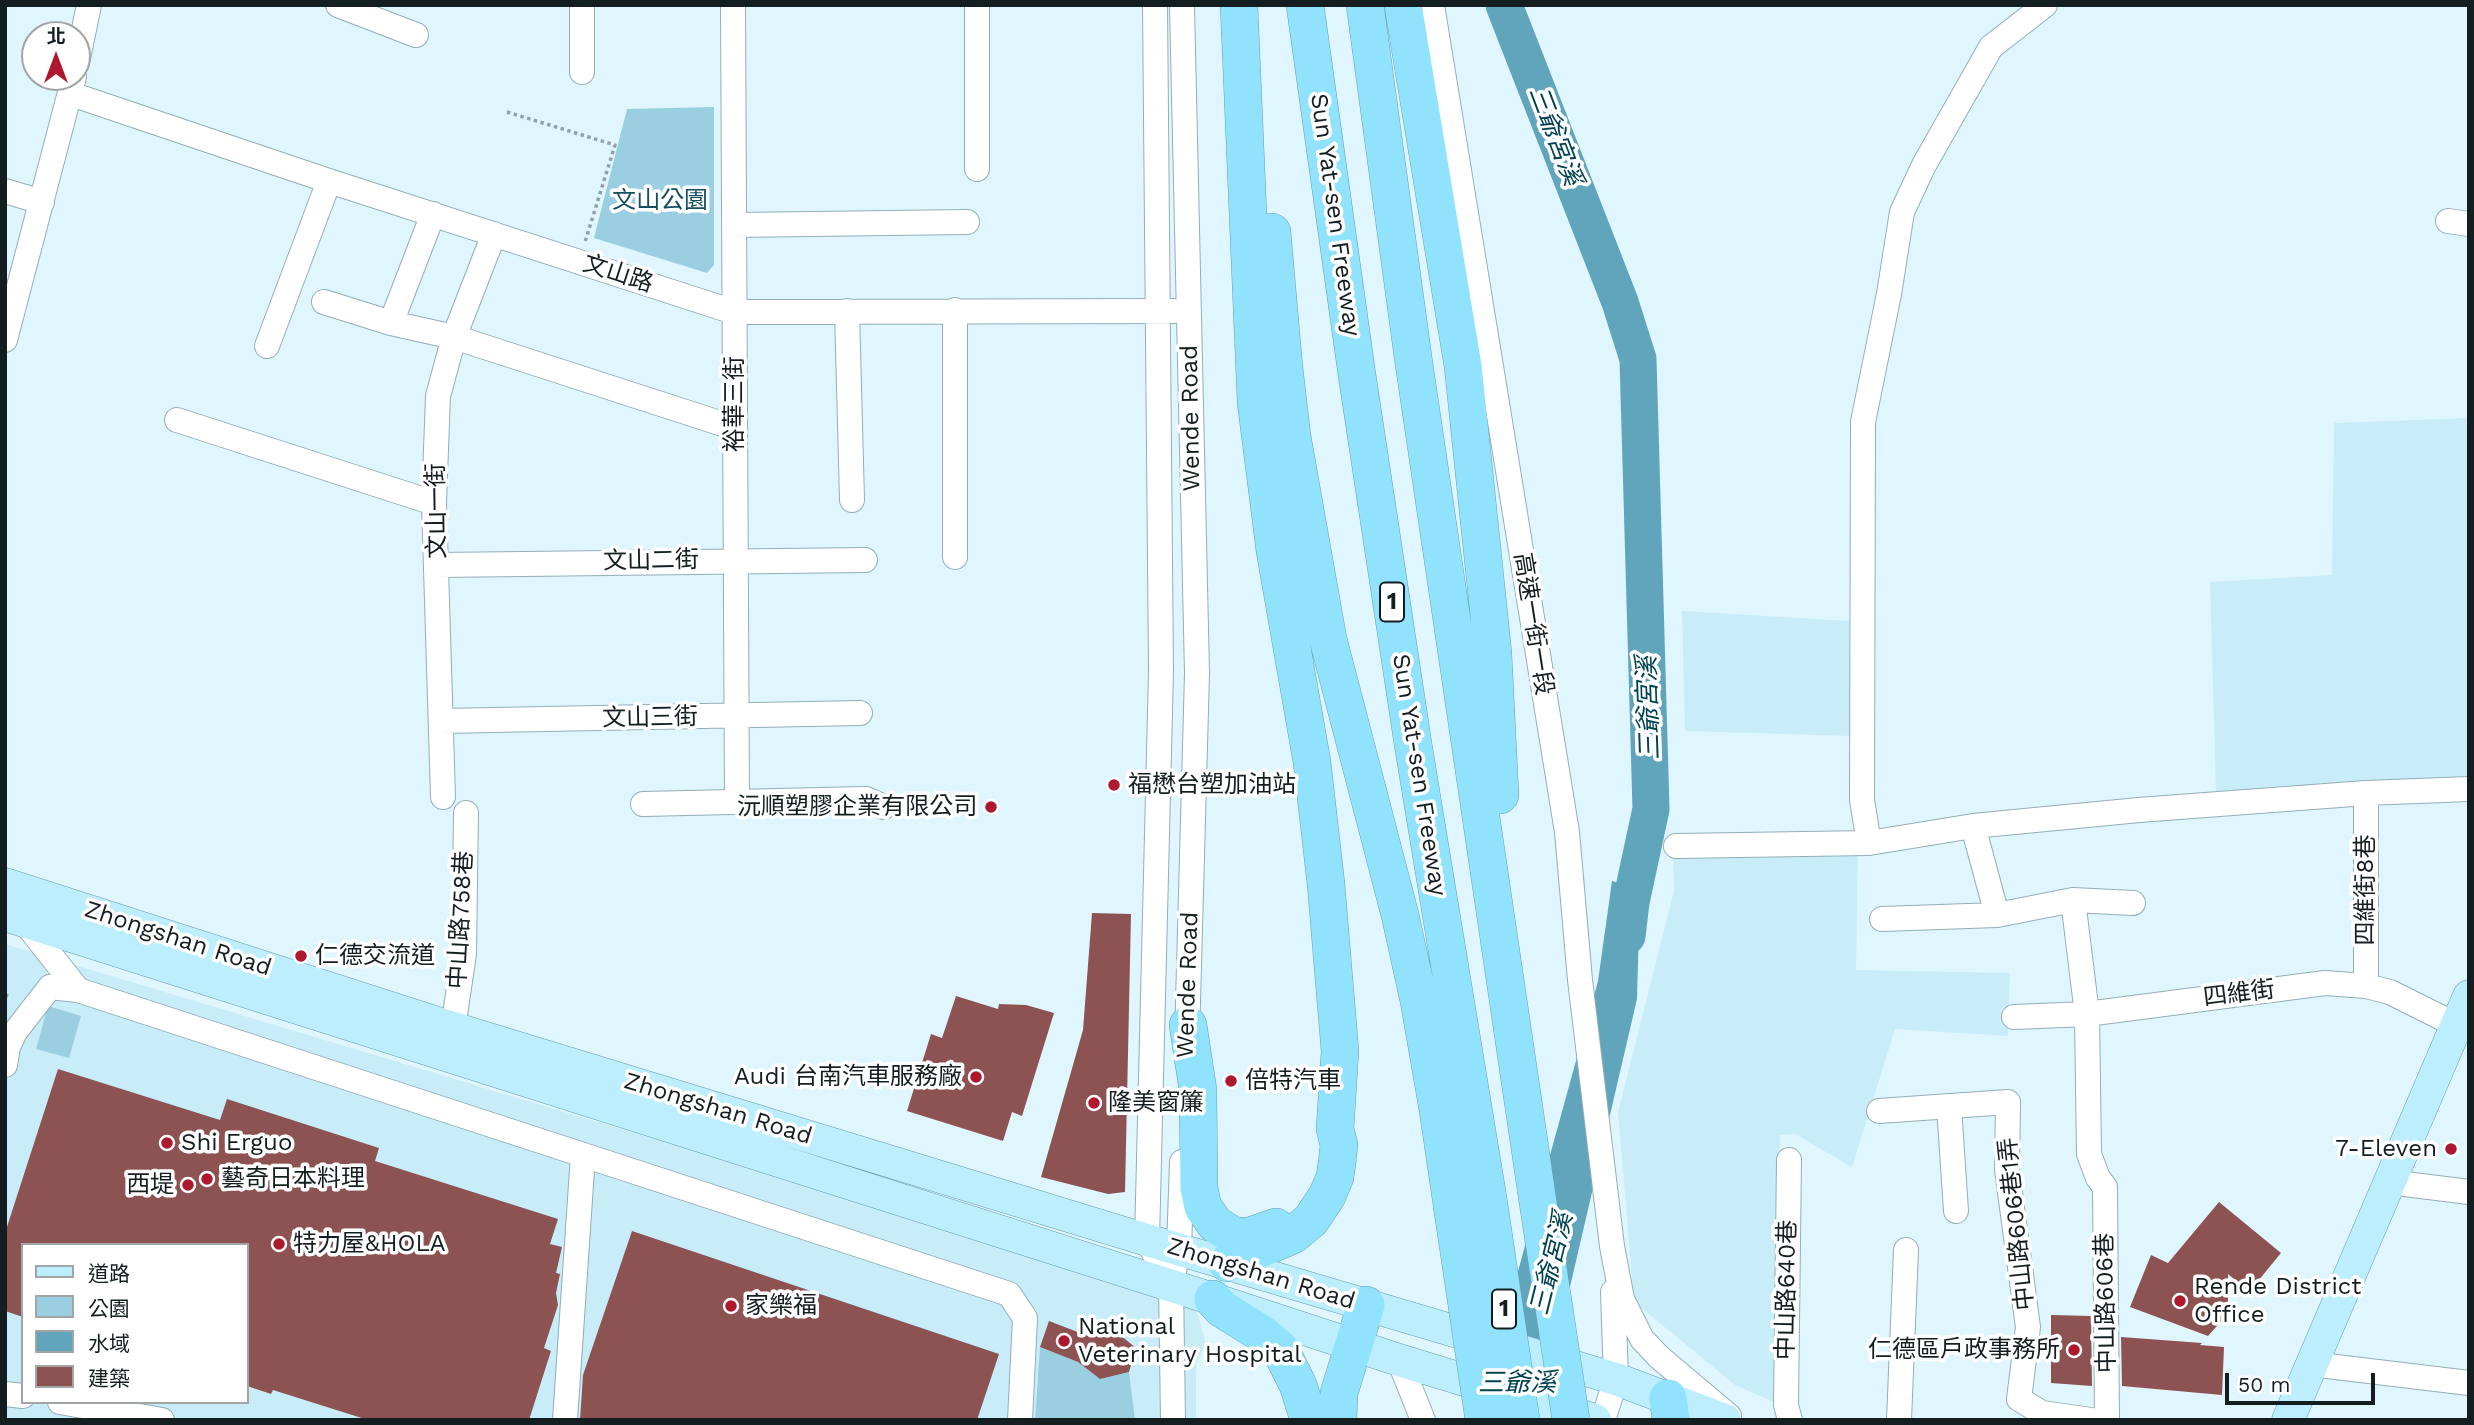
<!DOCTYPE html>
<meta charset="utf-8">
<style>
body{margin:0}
#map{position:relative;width:2474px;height:1425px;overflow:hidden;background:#e0f6fe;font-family:"Work Sans","Noto Sans TC",sans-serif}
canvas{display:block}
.frame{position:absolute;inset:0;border:7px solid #141e21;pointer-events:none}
.legend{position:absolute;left:21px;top:1243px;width:228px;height:161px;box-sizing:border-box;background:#fff;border:2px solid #a1a5a6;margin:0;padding:9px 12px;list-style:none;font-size:21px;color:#141e21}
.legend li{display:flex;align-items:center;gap:14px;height:35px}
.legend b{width:35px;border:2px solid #a1a5a6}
.north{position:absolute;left:21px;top:21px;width:70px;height:70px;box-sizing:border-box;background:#fff;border:2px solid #a1a5a6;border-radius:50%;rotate:0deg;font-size:19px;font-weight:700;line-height:28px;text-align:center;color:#141e21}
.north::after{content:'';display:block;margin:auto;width:24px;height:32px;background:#ad182f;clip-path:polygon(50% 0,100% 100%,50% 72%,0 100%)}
.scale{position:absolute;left:2225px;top:1373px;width:150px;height:32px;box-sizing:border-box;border:4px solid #141e21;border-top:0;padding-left:9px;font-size:21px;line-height:24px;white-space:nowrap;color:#141e21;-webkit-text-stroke:5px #fff;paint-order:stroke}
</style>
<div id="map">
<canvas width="2474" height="1425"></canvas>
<div class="frame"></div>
<ul class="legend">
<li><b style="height:9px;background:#bdeefe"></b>道路</li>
<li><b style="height:19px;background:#9acfe1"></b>公園</li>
<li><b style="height:19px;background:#60a5bc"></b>水域</li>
<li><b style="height:19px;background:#8d5353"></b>建築</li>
</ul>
<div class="north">北</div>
<div class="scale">50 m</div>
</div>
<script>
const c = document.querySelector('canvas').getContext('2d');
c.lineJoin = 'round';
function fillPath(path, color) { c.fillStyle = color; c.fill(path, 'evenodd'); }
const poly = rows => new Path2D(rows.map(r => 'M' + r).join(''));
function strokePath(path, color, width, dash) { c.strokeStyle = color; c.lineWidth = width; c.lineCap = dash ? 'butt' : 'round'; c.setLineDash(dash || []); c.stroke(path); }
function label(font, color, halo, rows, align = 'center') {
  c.font = font + ' "Work Sans","Noto Sans TC",sans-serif'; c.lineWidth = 7; c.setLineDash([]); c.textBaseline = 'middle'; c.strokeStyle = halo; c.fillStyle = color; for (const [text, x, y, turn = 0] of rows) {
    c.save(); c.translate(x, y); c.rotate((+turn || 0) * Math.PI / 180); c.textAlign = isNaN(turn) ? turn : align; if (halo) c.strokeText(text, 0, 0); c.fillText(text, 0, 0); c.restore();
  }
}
fillPath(poly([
 [2469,418,2469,781,2216,793,2210,582,2332,575,2334,423],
 [1682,611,1849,621,1851,736,1685,731],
 [1858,847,1856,970,2010,973,2008,1036,1895,1029,1852,1167,1795,1134,1780,1135,1774,1402,1735,1385,1634,1302,1618,1112,1674,891,1673,850],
 [5,944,1194,1301,1206,1344,1196,1364,1196,1420,5,1420],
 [23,1245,247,1245,247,1402,23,1402]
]), '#c8edf9');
fillPath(poly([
 [714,107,714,265,707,273,594,238,627,109],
 [48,1006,81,1016,69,1058,36,1049],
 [1040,1347,1078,1362,1100,1379,1129,1372,1135,1420,1035,1420]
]), '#9acfe1');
fillPath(poly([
 [1612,881,1640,889,1637,999,1539,1420,1477,1420,1598,981]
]), '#60a5bc');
strokePath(poly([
 [1504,5,1620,302,1638,359,1651,809,1631,902,1627,936]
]), '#60a5bc', 37);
fillPath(poly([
 [1092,913,1131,914,1125,1192,1108,1194,1041,1177,1083,1030],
 [956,996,998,1009,999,1004,1026,1005,1054,1013,1022,1116,1012,1112,1003,1141,907,1111,931,1034,942,1038],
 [58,1069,220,1120,227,1099,379,1148,375,1161,558,1219,550,1244,562,1247,556,1273,560,1274,556,1293,558,1305,544,1348,551,1351,529,1420,368,1420,273,1390,271,1394,247,1386,247,1245,23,1245,23,1317,5,1311,5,1233],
 [2219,1202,2281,1253,2249,1292,2228,1274,2228,1306,2225,1317,2208,1336,2130,1307,2151,1255,2168,1263],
 [632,1231,999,1354,977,1420,580,1420,583,1375],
 [2051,1315,2091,1316,2092,1386,2051,1383],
 [1049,1321,1088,1336,1114,1330,1136,1348,1129,1372,1100,1379,1078,1362,1040,1347],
 [2121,1337,2202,1343,2200,1345,2224,1347,2222,1395,2122,1386]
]), '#8d5353');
const minor = poly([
 [338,5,416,35],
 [582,5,582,72],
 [733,5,737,802],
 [977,5,977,169],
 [1155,5,1161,671,1147,1240,1171,1285],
 [1182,5,1197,673,1187,1039],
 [1432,5,1567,832,1580,980,1612,1246,1622,1299,1642,1339,1659,1357,1729,1416],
 [77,63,89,5],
 [71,94,329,181,734,312,1174,311],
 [5,191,42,202],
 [2448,221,2469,224],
 [734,225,967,222],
 [324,302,391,323,454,337,735,428],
 [847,311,852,500],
 [391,323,433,214],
 [5,340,74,77],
 [267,346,329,181],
 [177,420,434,503],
 [955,557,955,310],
 [438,565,865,560],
 [441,721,860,713],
 [2366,793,2366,986],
 [443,797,434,503,438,396,454,337,494,234],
 [643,804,866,799,884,807],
 [1973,826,1997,915],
 [1869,843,1862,800,1863,422,1889,294,1902,212,1924,165,1991,47,2045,5],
 [1676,846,1869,843,1973,826,2139,810,2366,793,2469,789],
 [2073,900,2087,1014,2089,1154,2098,1178,2105,1187,2107,1420],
 [1882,919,1997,915,2073,900,2133,903],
 [23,920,78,990,1009,1294,1025,1318,1020,1420],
 [2014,1017,2087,1014,2325,983,2366,986,2390,992,2456,1025],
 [453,1028,464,954,466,813],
 [5,1065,8,1047,15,1032,50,987,78,990],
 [1949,1106,1956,1211],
 [1879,1111,2008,1102,2007,1170,2028,1327,2019,1399,2042,1413,2091,1420],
 [1789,1160,1786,1405,1790,1420],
 [2389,1182,2469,1192],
 [1399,1360,1423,1420],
 [2311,1364,2469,1383],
 [5,1394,23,1396],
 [60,1402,162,1420],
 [565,1420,583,1155],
 [1173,1420,1171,1285,1179,1248,1182,1162],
 [1603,1420,1616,1379,1613,1292],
 [1899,1420,1906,1250]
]);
const major = poly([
 [5,884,453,1028,1147,1240,1616,1379,1725,1420],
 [5,915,1213,1299,1399,1360,1595,1420],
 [2288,1420,2469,996]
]);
const highway = poly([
 [1305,5,1357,375,1413,744,1488,1198],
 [1365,5,1413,357,1536,1189],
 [1403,5,1463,366,1493,654,1500,795],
 [1272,232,1284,368,1292,436,1328,639,1400,915,1419,1001,1438,1110,1452,1205],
 [1188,1025,1198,1090,1199,1188,1203,1207,1215,1224,1234,1236,1250,1236,1276,1227],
 [1227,1263,1293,1235,1311,1220,1327,1196,1335,1177,1337,1163,1339,1145,1335,1129,1340,1051,1326,884,1312,762,1275,551,1256,402,1239,5],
 [1213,1299,1222,1309,1262,1334,1280,1349,1298,1385,1309,1420],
 [1668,1398,1671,1420],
 [1338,1420,1339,1393,1366,1305]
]);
strokePath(minor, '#93aeb7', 26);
strokePath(major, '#659eb0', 33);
strokePath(highway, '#659eb0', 38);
strokePath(poly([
 [507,112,615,145,585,242],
 [5,995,11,997]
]), '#91a2a8', 3.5, [3.5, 3.5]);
strokePath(minor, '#fff', 24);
strokePath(major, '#bdeefe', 32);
strokePath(highway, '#91e3fd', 37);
const highwayBridge = poly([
 [1536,1189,1571,1420],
 [1488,1198,1521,1420],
 [1452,1205,1484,1420]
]);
strokePath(highwayBridge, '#659eb0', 38, []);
strokePath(highwayBridge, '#91e3fd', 37);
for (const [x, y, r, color] of [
 [1114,785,7,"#ad182f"],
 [991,807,7,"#ad182f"],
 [301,956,7,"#ad182f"],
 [976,1077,7,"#ad182f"],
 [1231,1081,7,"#ad182f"],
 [1094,1103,7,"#ad182f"],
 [167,1143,7,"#ad182f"],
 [2451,1149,7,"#ad182f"],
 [207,1179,7,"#ad182f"],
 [188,1185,7,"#ad182f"],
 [279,1244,7,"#ad182f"],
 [2180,1301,7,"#ad182f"],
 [731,1306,7,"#ad182f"],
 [1064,1341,7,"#ad182f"],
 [2074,1350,7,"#ad182f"]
]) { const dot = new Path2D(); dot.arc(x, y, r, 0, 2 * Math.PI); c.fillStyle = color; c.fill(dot); strokePath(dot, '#fff', 2.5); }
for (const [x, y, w] of [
 [1392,602,24],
 [1504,1309,24]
]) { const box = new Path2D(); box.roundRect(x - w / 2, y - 19.5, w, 39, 5); c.fillStyle = '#fff'; c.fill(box); strokePath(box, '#141e21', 2); }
label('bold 23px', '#141e21', null, [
 ["1",1392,602],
 ["1",1504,1309]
]);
label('24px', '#134f5f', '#fff', [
 ["文山公園",660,201]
]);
label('24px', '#141e21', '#fff', [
 ["Sun Yat-sen Freeway",1335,215,82],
 ["文山路",618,274,18],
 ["裕華三街",735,404,-90],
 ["Wende Road",1191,418,-91],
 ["文山一街",437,511,-91],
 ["文山二街",651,561,-1],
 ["高速一街一段",1533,624,81],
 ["文山三街",650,718,-1],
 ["Sun Yat-sen Freeway",1419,775,81],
 ["四維街8巷",2366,890,-90],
 ["中山路758巷",461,920,-87],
 ["Zhongshan Road",178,939,18],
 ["Wende Road",1188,985,-88],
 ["四維街",2239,994,-7],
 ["Zhongshan Road",718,1109,17],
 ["中山路606巷1弄",2017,1224,-96],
 ["Zhongshan Road",1261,1274,17],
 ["中山路640巷",1787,1290,-89],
 ["中山路606巷",2106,1303,-91]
]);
label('24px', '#141e21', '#fff', [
 ["福懋台塑加油站",1128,785],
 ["沅順塑膠企業有限公司",977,807,"right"],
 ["仁德交流道",315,956],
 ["Audi 台南汽車服務廠",962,1077,"right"],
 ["倍特汽車",1245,1081],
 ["隆美窗簾",1108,1103],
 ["Shi Erguo",181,1143],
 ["7-Eleven",2437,1149,"right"],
 ["藝奇日本料理",221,1179],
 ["西堤",174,1185,"right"],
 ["特力屋&HOLA",293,1244],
 ["Rende District",2194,1287],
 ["Office",2194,1315],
 ["家樂福",745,1306],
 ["National",1078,1327],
 ["Veterinary Hospital",1078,1355],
 ["仁德區戶政事務所",2060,1350,"right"]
], 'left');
label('italic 26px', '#004252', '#fff', [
 ["三爺宮溪",1555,136,69],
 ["三爺宮溪",1649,708,-92],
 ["三爺宮溪",1552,1264,-76],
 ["三爺溪",1517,1383]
]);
</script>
